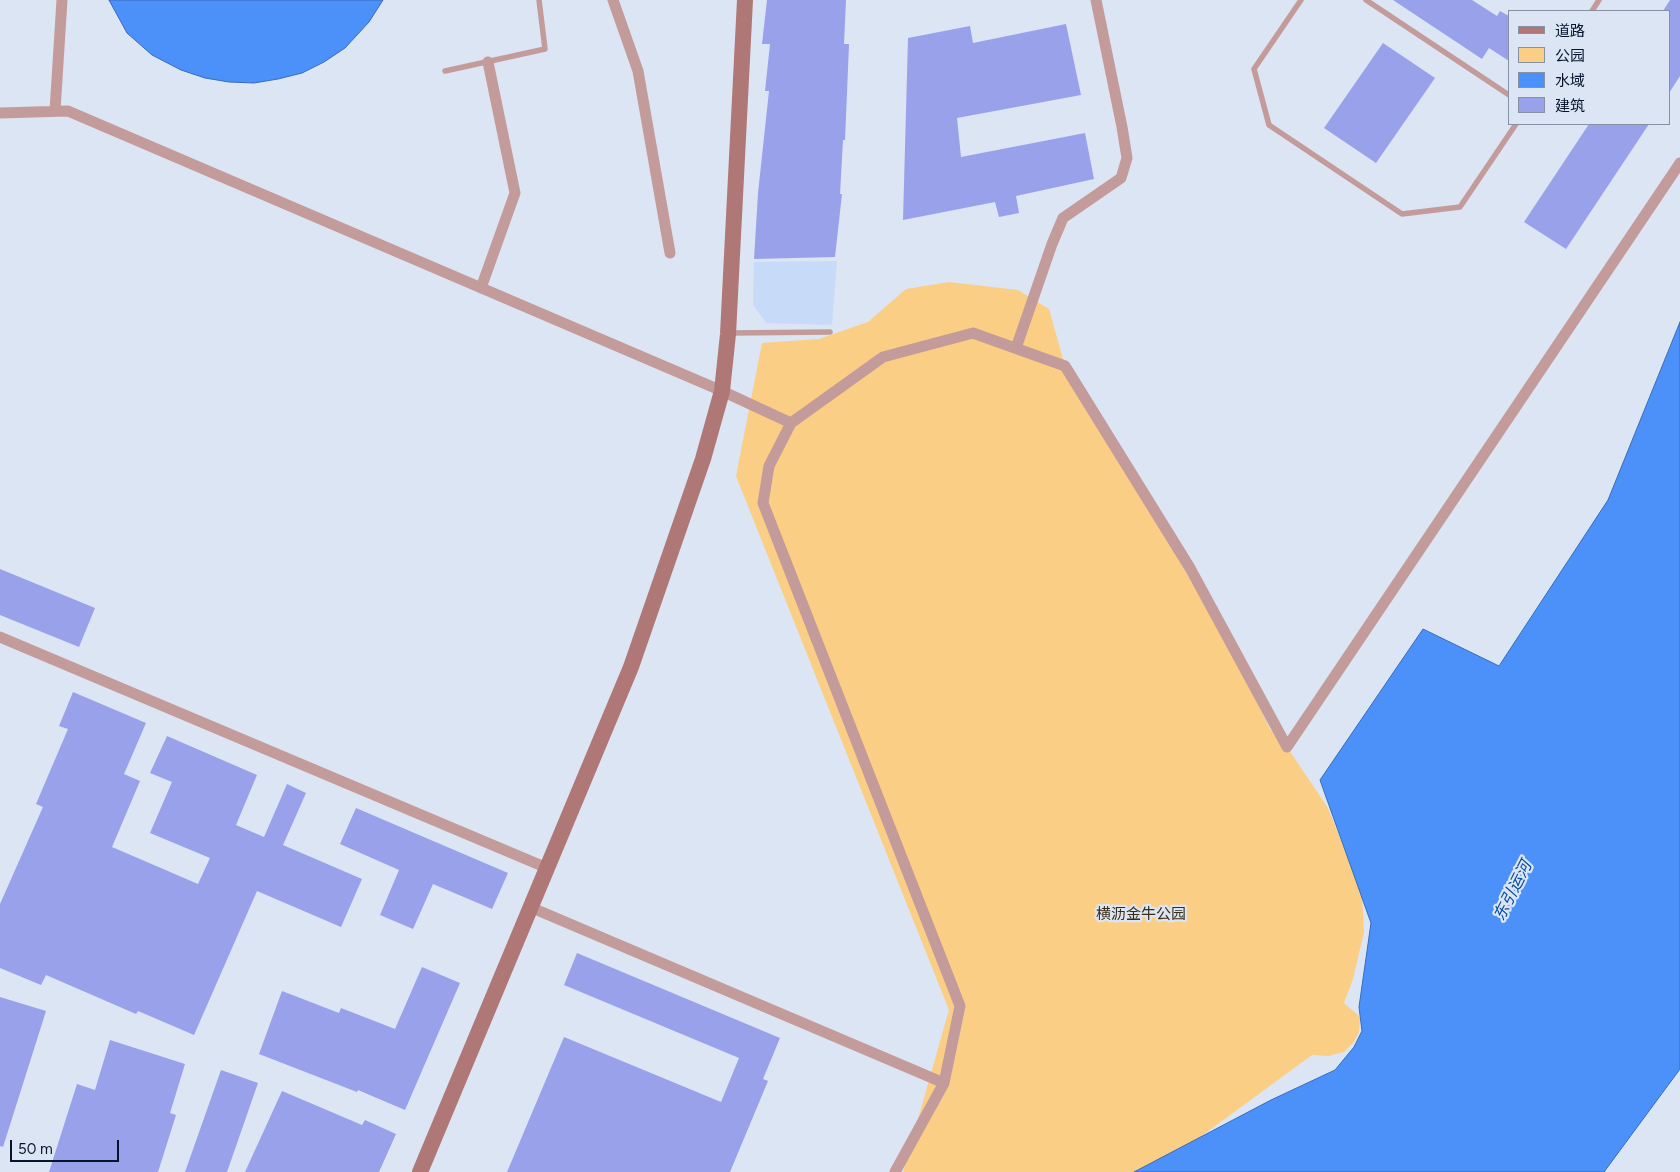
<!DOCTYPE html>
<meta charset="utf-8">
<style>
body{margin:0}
#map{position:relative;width:1680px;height:1172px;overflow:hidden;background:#dce5f3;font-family:Figtree,"Noto Sans SC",sans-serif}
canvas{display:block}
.legend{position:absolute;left:1508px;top:10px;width:162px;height:115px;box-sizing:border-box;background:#dce5f3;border:1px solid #8692a4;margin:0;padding:6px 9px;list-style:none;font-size:15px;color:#05152d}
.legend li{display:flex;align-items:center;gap:10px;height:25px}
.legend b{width:25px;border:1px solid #8692a4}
.scale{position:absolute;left:10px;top:1140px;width:109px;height:22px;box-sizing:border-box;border:2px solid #05152d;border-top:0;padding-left:6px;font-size:15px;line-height:18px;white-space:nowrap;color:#05152d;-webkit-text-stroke:4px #dce5f3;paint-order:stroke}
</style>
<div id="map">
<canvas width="1680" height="1172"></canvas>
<ul class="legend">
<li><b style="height:6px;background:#b07777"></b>道路</li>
<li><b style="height:14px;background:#fbce85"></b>公园</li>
<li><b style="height:14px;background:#4c91f9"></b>水域</li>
<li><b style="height:14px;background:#99a1eb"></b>建筑</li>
</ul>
<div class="scale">50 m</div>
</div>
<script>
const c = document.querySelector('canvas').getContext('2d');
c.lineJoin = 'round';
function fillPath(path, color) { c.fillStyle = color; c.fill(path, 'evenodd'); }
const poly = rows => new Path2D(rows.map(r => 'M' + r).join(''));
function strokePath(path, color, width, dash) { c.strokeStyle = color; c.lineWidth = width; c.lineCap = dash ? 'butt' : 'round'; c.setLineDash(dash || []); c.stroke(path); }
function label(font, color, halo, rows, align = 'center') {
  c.font = font + ' Figtree,"Noto Sans SC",sans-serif'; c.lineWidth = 4.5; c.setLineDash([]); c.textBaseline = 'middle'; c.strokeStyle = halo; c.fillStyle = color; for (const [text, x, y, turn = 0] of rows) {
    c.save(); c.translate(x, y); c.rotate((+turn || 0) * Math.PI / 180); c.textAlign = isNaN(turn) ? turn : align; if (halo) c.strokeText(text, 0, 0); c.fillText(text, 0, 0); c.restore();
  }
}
fillPath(poly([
 [837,261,832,325,766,323,753,305,754,262]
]), '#c7dbf9');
fillPath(poly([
 [949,282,1018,290,1049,309,1065,366,1209,603,1270,729,1287,747,1328,808,1362,894,1364,932,1353,979,1344,1003,1360,1017,1359,1032,1354,1042,1344,1052,1329,1056,1312,1055,1177,1154,1142,1172,903,1172,949,1010,736,476,762,343,819,339,868,322,906,289]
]), '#fbce85');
const water = poly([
 [109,0,383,0,369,22,345,48,324,62,302,73,278,79,254,83,229,82,205,78,181,70,152,55,127,33,109,0],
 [1680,322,1680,1069,1604,1172,1134,1172,1271,1100,1335,1070,1354,1047,1362,1031,1359,1007,1371,923,1320,780,1423,629,1499,666,1608,500,1680,322]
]);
fillPath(water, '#4c91f9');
strokePath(water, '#376cbc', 1);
fillPath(poly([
 [767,0,846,0,844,44,849,44,847,93,845,140,843,140,840,194,842,194,835,257,754,259,758,193,769,91,765,91,770,44,762,44],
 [1393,0,1472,0,1497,16,1500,11,1509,16,1509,61,1489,48,1482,59],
 [1670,0,1680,0,1680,76,1669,93,1669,11,1663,11],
 [1066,24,1081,95,957,118,961,157,1085,133,1094,179,1016,196,1019,213,999,217,995,202,903,220,908,38,970,26,973,43],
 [1383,43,1435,78,1376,163,1324,128],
 [1589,124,1649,124,1566,249,1524,222],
 [0,569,95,608,79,647,0,615],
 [73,692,146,723,124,774,140,781,112,847,198,884,210,858,150,833,172,782,150,773,167,736,257,775,236,825,264,837,287,784,306,793,283,845,362,879,341,927,257,891,194,1035,138,1011,136,1014,46,975,41,985,0,968,0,904,43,807,36,804,68,729,59,726],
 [356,808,508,873,492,909,433,884,413,929,380,915,399,870,340,844],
 [577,953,780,1038,763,1079,768,1081,730,1172,507,1172,564,1037,721,1102,739,1058,564,985],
 [422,967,460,983,405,1110,358,1090,357,1092,259,1054,282,991,339,1013,341,1008,395,1029],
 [0,997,46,1011,3,1147,0,1146],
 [110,1040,185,1064,170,1113,176,1115,158,1172,49,1172,77,1084,95,1090],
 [221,1070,258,1083,227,1172,185,1172],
 [282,1091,362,1125,365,1120,396,1134,379,1172,245,1172]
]), '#99a1eb');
strokePath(poly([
 [1301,0,1254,69,1269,125,1402,214,1460,207,1516,124],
 [1366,0,1509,95],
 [1592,11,1599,0],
 [445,71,545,49,539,0],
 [731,333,830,332]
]), '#c39b9b', 5.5);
strokePath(poly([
 [613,0,638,71,670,253],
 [55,111,62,0],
 [0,113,68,111,722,391,791,423],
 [481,288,515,193,488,62],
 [1016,348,1052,244,1063,218,1121,178,1127,158,1122,127,1096,0],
 [0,637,547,868],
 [530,907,944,1083],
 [895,1172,944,1083,960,1006,763,503,769,466,791,423,883,357,973,333,1065,366,1190,568,1287,747,1680,163]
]), '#c39b9b', 11);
strokePath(poly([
 [420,1172,631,667,703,459,722,391,728,334,745,0]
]), '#b07777', 16);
label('15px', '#3a2d17', '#dce5f3', [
 ["横沥金牛公园",1141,915]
]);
label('italic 16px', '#034aa4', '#dce5f3', [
 ["东引运河",1513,891,-63]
]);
</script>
